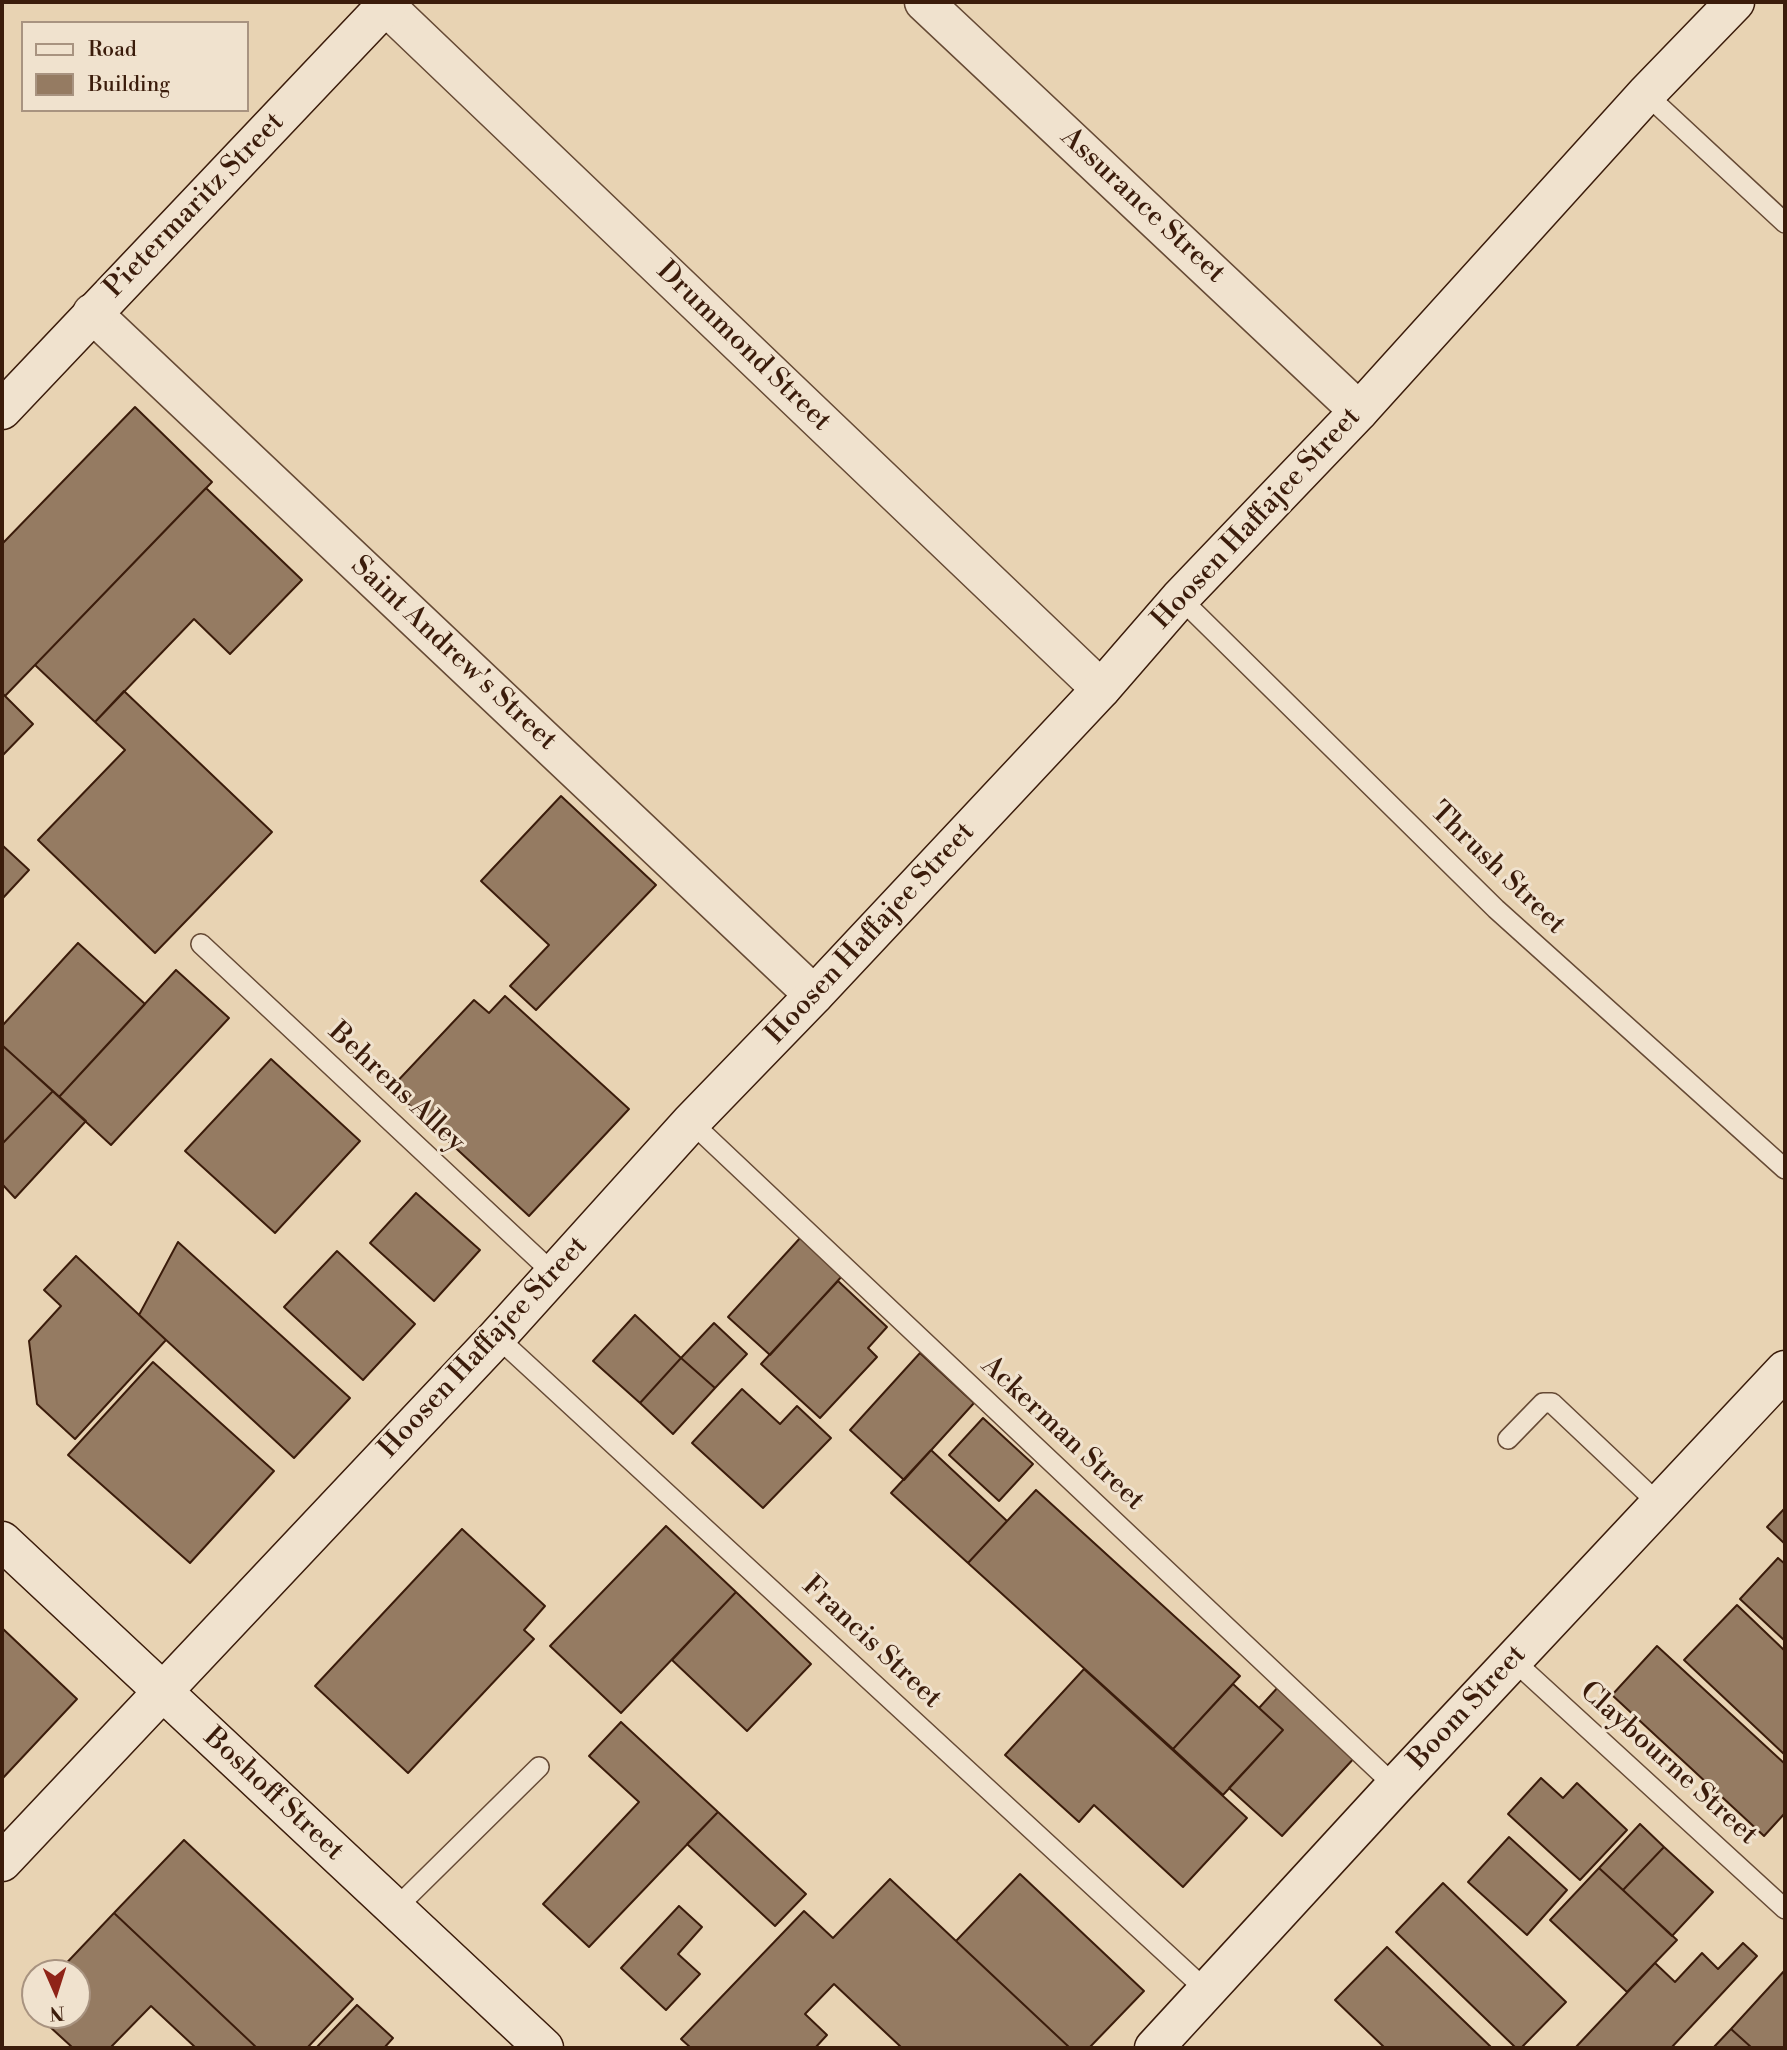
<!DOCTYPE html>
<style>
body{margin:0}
#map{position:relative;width:1787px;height:2050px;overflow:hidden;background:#e8d3b3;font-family:"Libre Bodoni",serif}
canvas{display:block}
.frame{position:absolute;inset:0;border:4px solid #3b1c0b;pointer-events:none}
.legend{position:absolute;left:21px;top:21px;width:228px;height:91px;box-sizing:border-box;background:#f0e2ce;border:2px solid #a89380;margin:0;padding:9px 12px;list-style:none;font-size:21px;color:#3b1c0b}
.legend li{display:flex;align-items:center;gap:14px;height:35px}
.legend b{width:35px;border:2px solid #a89380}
.north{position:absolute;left:21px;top:1959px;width:70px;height:70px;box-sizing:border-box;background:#f0e2ce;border:2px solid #a89380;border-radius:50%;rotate:177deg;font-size:19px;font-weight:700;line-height:28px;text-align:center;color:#3b1c0b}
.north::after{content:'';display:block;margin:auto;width:24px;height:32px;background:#8f2418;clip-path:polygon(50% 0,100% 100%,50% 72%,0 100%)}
</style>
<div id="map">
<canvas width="1787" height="2050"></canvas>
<div class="frame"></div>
<ul class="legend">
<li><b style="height:9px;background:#f0e2ce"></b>Road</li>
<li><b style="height:19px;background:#957b62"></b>Building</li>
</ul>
<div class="north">N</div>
</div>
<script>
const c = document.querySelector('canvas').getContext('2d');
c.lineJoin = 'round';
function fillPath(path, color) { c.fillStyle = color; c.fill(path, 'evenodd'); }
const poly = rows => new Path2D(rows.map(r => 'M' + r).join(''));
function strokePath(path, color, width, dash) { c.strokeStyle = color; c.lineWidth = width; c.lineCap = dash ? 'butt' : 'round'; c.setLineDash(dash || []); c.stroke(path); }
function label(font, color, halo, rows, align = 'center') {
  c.font = font + ' "Libre Bodoni",serif'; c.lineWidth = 6; c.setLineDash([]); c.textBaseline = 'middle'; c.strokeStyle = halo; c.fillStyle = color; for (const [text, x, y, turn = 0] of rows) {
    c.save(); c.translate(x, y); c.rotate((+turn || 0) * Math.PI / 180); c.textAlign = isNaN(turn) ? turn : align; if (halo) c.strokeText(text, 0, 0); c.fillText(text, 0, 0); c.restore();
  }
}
const building = poly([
 [135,407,212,482,5,696,2,693,2,544,135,407],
 [206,488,302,580,230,654,194,619,95,722,35,665,206,488],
 [124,691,272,832,155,953,38,840,125,750,95,722,124,691],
 [2,693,33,724,2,756,2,693],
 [561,796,656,885,536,1010,510,986,549,945,481,881,561,796],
 [2,845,29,870,2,899,2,845],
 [78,943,145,1004,59,1097,2,1045,2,1026,78,943],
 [176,970,229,1018,111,1145,59,1097,176,970],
 [505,996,629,1109,529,1216,391,1088,474,1000,489,1013,505,996],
 [4,1047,53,1091,2,1144,2,1049,4,1047],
 [271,1059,360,1141,275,1233,185,1151,271,1059],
 [53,1091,86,1121,15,1198,2,1184,2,1144,53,1091],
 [416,1193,480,1250,434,1301,370,1243,416,1193],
 [801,1237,843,1275,770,1355,728,1317,801,1237],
 [178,1242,350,1398,294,1458,139,1315,178,1242],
 [337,1251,415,1324,363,1380,284,1307,337,1251],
 [76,1256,166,1340,75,1439,37,1404,29,1341,61,1306,44,1290,76,1256],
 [838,1281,887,1327,868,1348,877,1357,820,1418,761,1364,838,1281],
 [635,1315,681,1358,640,1403,593,1361,635,1315],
 [714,1323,747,1354,715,1388,681,1358,714,1323],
 [920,1353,974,1403,904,1480,850,1430,920,1353],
 [681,1358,715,1388,673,1434,640,1403,681,1358],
 [153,1362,274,1471,190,1563,68,1455,153,1362],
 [742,1389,780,1424,797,1406,831,1438,763,1508,692,1443,742,1389],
 [983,1418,1033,1464,999,1501,949,1455,983,1418],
 [931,1450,1007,1521,968,1563,891,1493,931,1450],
 [1036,1490,1240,1676,1173,1749,968,1563,1036,1490],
 [1785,1508,1785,1544,1767,1527,1785,1508],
 [666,1526,736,1592,621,1713,550,1646,666,1526],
 [462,1529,545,1606,524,1630,534,1639,408,1773,315,1686,462,1529],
 [1778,1558,1785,1564,1785,1641,1740,1599,1778,1558],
 [736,1592,811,1664,747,1731,672,1660,736,1592],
 [1737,1605,1785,1651,1785,1755,1684,1660,1737,1605],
 [2,1628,77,1699,2,1779,2,1628],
 [1657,1646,1785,1764,1785,1813,1764,1836,1612,1695,1657,1646],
 [1084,1669,1247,1818,1183,1887,1094,1805,1079,1822,1005,1755,1084,1669],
 [1233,1684,1283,1730,1223,1795,1173,1749,1233,1684],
 [1280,1685,1357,1755,1282,1836,1229,1788,1283,1730,1259,1708,1280,1685],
 [621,1722,718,1812,589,1947,543,1904,639,1802,589,1756,621,1722],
 [1541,1778,1563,1798,1577,1783,1627,1830,1580,1880,1508,1814,1541,1778],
 [718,1812,806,1894,775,1926,687,1844,718,1812],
 [1640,1824,1664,1847,1623,1890,1599,1868,1640,1824],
 [1509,1837,1567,1890,1527,1935,1468,1882,1509,1837],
 [184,1840,353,1999,307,2048,257,2048,114,1913,184,1840],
 [1664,1847,1713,1892,1672,1936,1623,1890,1664,1847],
 [1599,1868,1677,1940,1627,1992,1550,1920,1599,1868],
 [1020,1874,1144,1991,1089,2048,1070,2048,956,1941,1020,1874],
 [890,1879,1070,2048,902,2048,834,1984,805,2014,827,2035,815,2048,691,2048,681,2039,804,1911,833,1938,890,1879],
 [1443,1883,1566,2002,1521,2048,1516,2048,1396,1932,1443,1883],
 [679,1906,702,1927,678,1954,700,1974,666,2010,621,1968,679,1906],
 [114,1913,257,2048,196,2048,151,2006,110,2048,73,2048,37,2015,77,2015,77,1973,57,1973,114,1913],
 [1743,1943,1757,1956,1671,2048,1575,2048,1655,1963,1675,1982,1702,1953,1718,1969,1743,1943],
 [1387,1947,1492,2048,1385,2048,1335,2000,1387,1947],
 [1785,1970,1785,2048,1752,2048,1731,2029,1785,1970],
 [357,2005,393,2038,384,2048,316,2048,357,2005],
 [1731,2029,1752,2048,1713,2048,1731,2029]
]);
fillPath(building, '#957b62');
strokePath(building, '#3b1c0b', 2);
const lane = poly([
 [1646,94,1785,223],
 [1180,598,1496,909,1785,1169],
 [201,944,553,1273],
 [691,1122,1395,1786],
 [497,1337,1207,1991],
 [1508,1439,1543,1403,1552,1403,1659,1504],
 [1513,1660,1785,1909],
 [395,1909,539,1767]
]);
const street = poly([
 [924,2,1359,411],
 [386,6,1101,689],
 [92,313,814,995]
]);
const secondary = poly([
 [2,410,389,2],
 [2,1541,544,2048],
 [2,1862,497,1337,691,1122,814,995,1101,689,1180,598,1359,411,1646,94,1735,2],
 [1154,2048,1395,1786,1785,1370]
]);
strokePath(lane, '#664a35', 22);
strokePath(street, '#664a35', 41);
strokePath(secondary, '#3b1c0b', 41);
strokePath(lane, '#f0e2ce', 19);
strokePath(street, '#f0e2ce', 38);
strokePath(secondary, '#f0e2ce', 38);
label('28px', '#3b1c0b', '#f0e2ce', [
 ["Pietermaritz Street",195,206,-46],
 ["Assurance Street",1142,206,43],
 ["Drummond Street",743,347,44],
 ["Hoosen Haffajee Street",1257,519,-47],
 ["Saint Andrew's Street",453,654,43],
 ["Thrush Street",1497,869,44],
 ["Hoosen Haffajee Street",871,934,-47],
 ["Behrens Alley",396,1088,43],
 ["Hoosen Haffajee Street",484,1348,-47],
 ["Ackerman Street",1062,1434,43],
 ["Francis Street",871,1643,43],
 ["Boom Street",1468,1708,-47],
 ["Claybourne Street",1668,1764,42],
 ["Boshoff Street",273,1795,43]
]);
</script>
